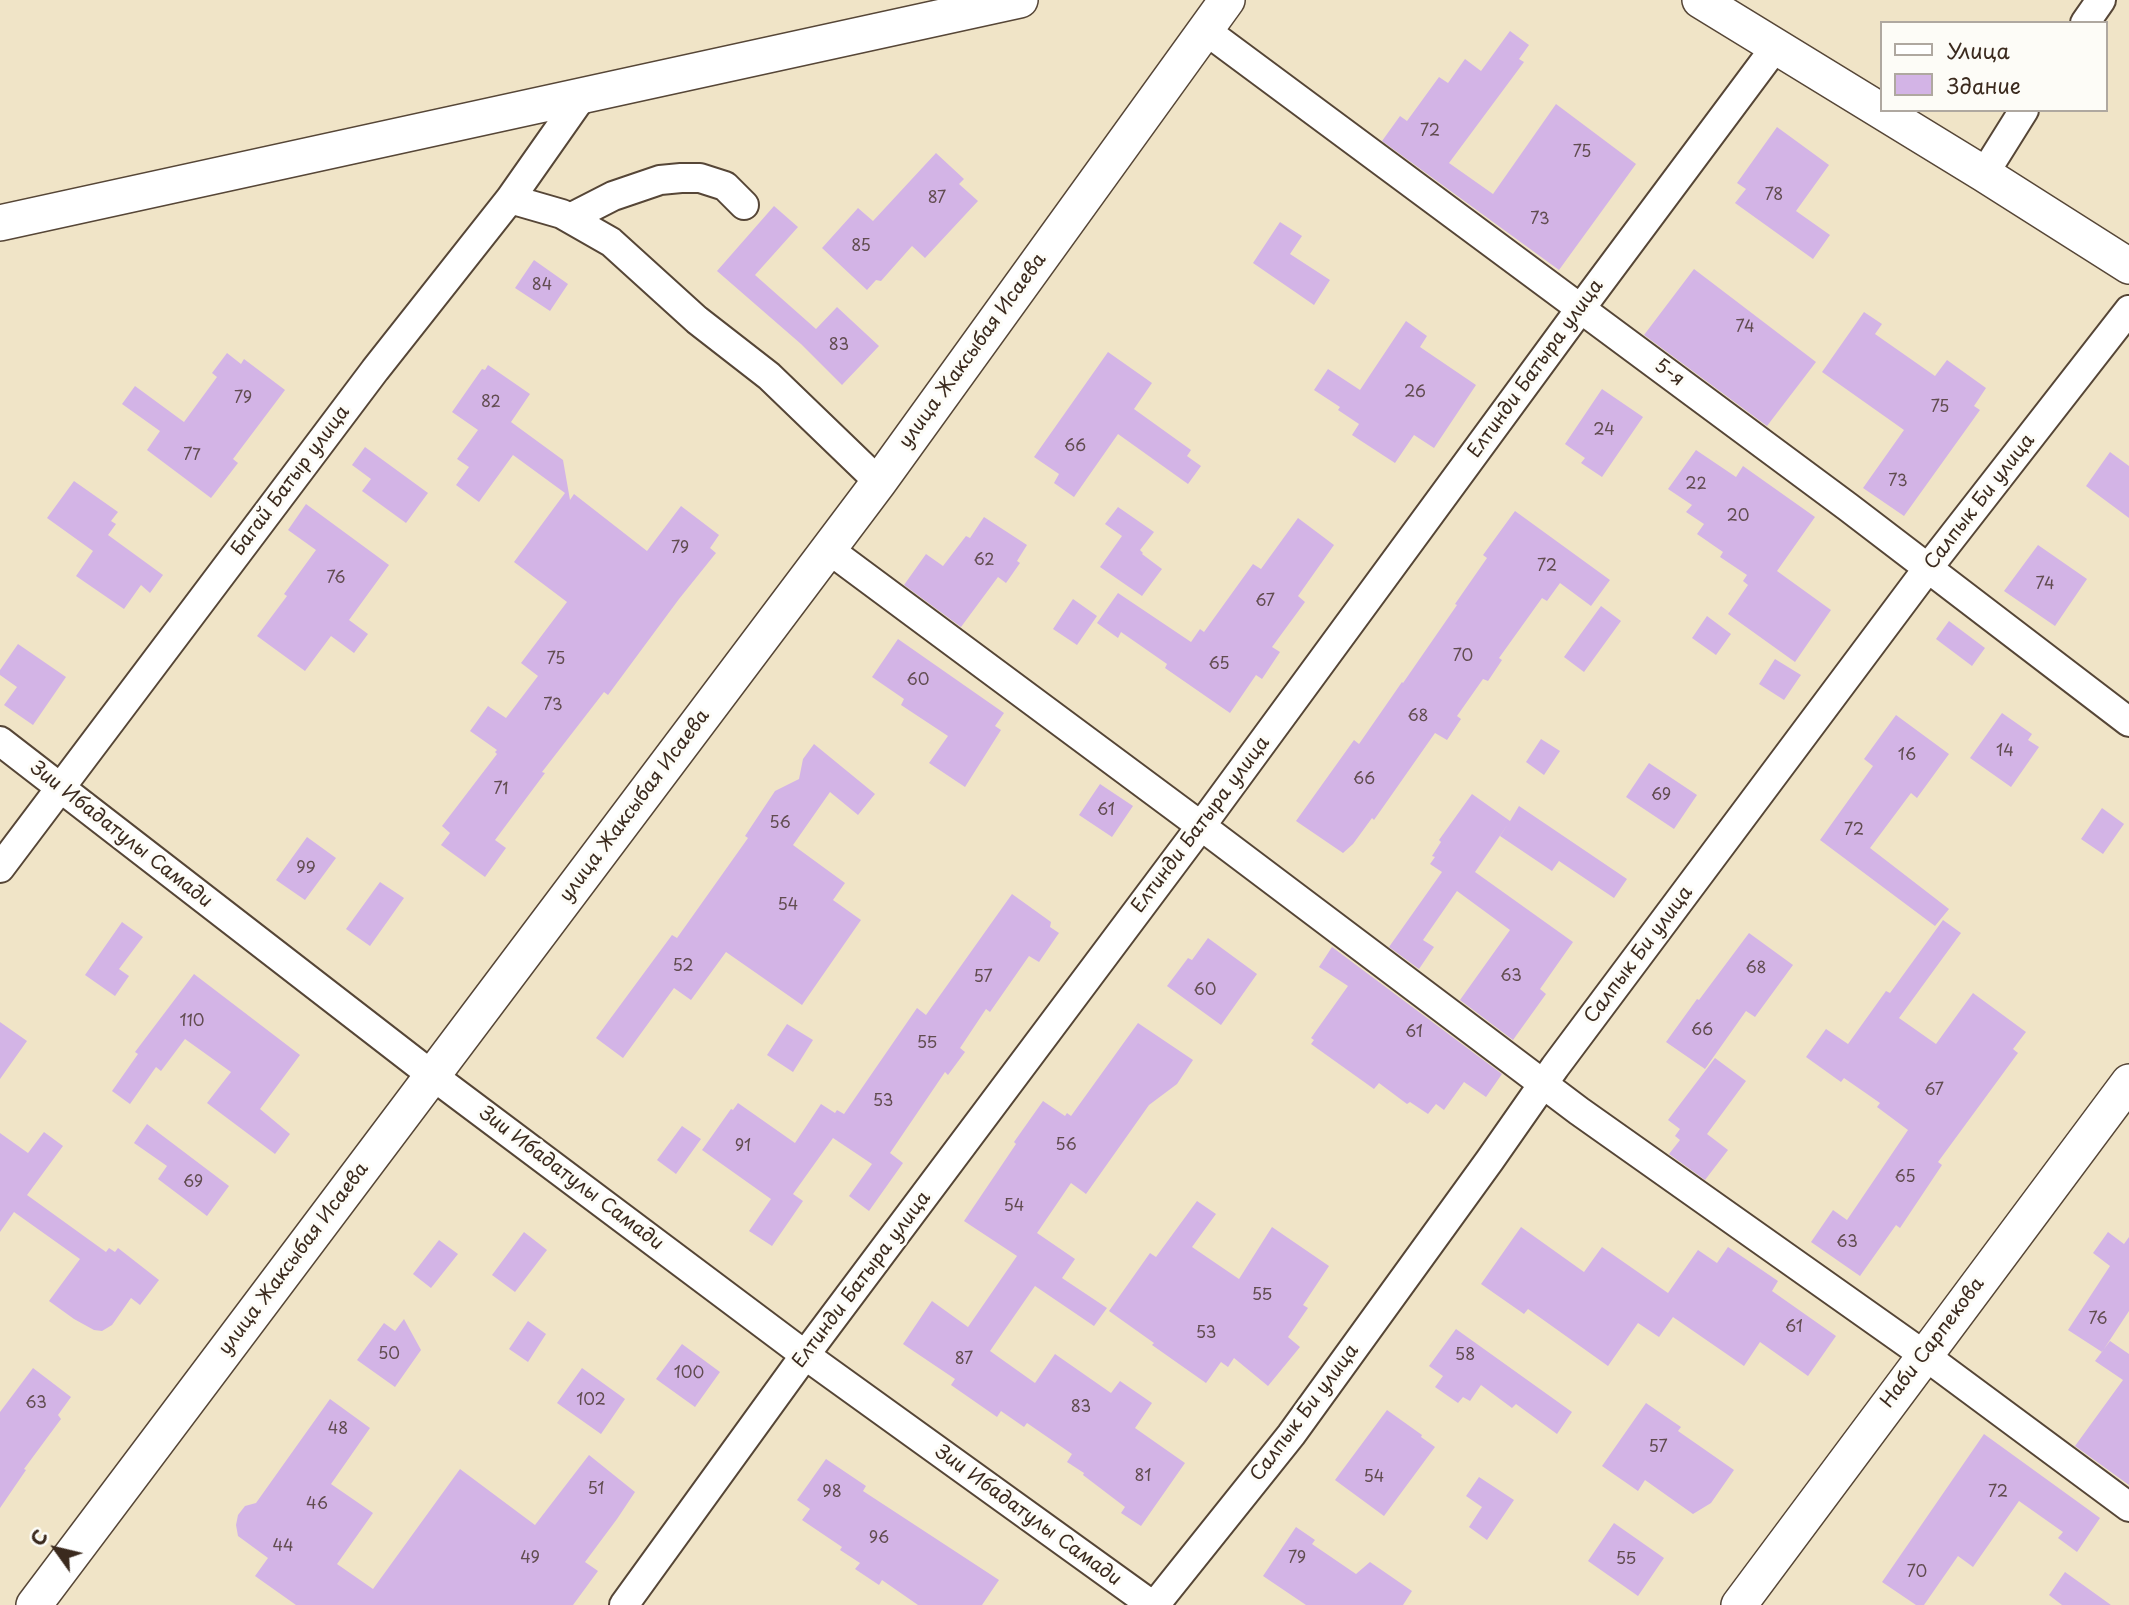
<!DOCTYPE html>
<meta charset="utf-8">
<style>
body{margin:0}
#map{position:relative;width:2129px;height:1605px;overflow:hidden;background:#f0e4c7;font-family:"Playpen Sans",sans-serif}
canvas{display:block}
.legend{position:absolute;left:1880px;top:21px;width:228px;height:91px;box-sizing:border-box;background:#fdfcf7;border:2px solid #afa8a0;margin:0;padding:9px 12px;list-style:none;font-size:21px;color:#3b2a1e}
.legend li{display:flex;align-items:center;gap:14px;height:35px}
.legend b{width:35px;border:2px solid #afa8a0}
.north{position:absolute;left:21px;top:1514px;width:70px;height:70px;-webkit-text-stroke:5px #fdfcf7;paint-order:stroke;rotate:304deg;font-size:19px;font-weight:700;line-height:28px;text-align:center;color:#3b2a1e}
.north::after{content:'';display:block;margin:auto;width:24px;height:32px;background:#3b2a1e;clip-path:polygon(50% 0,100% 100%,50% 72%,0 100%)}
</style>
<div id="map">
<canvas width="2129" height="1605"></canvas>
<ul class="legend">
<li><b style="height:9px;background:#fff"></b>Улица</li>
<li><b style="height:19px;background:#d3b4e6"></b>Здание</li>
</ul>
<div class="north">С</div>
</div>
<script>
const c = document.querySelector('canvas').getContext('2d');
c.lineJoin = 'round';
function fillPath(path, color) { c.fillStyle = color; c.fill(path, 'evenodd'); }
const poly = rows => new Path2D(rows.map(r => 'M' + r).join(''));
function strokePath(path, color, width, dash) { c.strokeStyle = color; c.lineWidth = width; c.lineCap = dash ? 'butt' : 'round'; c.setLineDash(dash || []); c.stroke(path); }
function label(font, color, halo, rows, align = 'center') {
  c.font = font + ' "Playpen Sans",sans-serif'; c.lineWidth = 6; c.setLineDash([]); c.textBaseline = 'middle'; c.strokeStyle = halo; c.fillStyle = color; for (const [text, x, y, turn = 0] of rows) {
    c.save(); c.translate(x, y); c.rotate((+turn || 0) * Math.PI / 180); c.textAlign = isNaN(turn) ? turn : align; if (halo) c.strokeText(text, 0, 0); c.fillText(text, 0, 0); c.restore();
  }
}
fillPath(poly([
 [1510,31,1529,45,1519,59,1524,62,1449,163,1493,194,1556,104,1636,164,1559,270,1382,141,1400,116,1407,121,1439,77,1448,83,1465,59,1481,71],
 [1777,127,1829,165,1796,211,1830,235,1813,259,1735,203,1746,189,1737,183],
 [936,153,964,179,959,184,978,201,925,258,912,246,881,281,876,280,867,290,822,248,858,208,873,221],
 [774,206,798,227,755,275,816,329,837,307,879,346,842,385,801,344,717,271],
 [1280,222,1302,236,1290,254,1330,280,1314,305,1253,263],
 [534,260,568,284,550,311,515,288],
 [1694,269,1816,362,1767,426,1644,335],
 [1864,312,1882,324,1875,334,1935,376,1947,360,1986,388,1974,406,1980,410,1904,516,1863,488,1904,430,1822,372],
 [1406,321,1427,336,1420,347,1476,385,1434,448,1414,435,1395,463,1352,435,1359,424,1338,410,1340,407,1314,390,1328,369,1360,390],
 [1108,352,1152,383,1134,409,1191,450,1187,456,1201,466,1188,484,1118,434,1074,497,1054,483,1059,474,1034,457],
 [227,353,241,364,244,359,285,390,233,459,238,463,211,498,147,450,160,431,122,404,135,386,184,422,217,377,212,373],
 [488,365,530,394,511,422,563,460,570,500,574,494,647,551,681,506,719,535,710,548,716,553,679,599,608,695,604,692,542,772,545,773,495,840,506,848,485,877,441,845,450,833,442,826,497,754,495,752,497,750,470,731,488,706,506,718,538,676,521,663,567,602,514,562,565,493,513,455,479,502,456,485,469,467,457,459,478,430,452,412,482,369,485,370],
 [1602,389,1643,417,1602,477,1581,463,1585,458,1565,444],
 [365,447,428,493,406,523,362,491,371,479,352,465],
 [1696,450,1736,477,1743,466,1815,517,1777,571,1831,610,1795,662,1728,614,1748,585,1743,581,1747,575,1720,557,1723,552,1697,534,1704,524,1686,512,1692,505,1668,489],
 [2110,452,2129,466,2129,518,2086,486],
 [74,481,118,512,111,521,116,524,108,535,163,575,150,593,141,585,124,609,76,576,93,551,47,518],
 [306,504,389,565,349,620,368,634,354,653,331,636,305,671,257,636,287,596,284,594,316,550,288,530],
 [1118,507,1154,532,1140,550,1143,553,1142,554,1162,569,1142,596,1100,567,1122,536,1105,524],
 [1515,511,1610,580,1591,606,1560,583,1547,601,1542,598,1499,658,1502,660,1488,681,1483,679,1457,716,1461,719,1447,740,1435,733,1374,820,1372,818,1353,844,1343,853,1296,821,1354,740,1359,744,1402,682,1403,683,1457,605,1455,604,1487,558,1483,555],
 [984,517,1027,545,1017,561,1020,563,1006,583,998,577,961,627,904,585,926,554,943,566,966,536,970,538],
 [1298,518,1334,545,1298,596,1305,602,1272,647,1280,652,1262,679,1256,675,1230,713,1165,668,1167,664,1121,632,1118,638,1097,623,1118,593,1191,642,1200,629,1204,632,1253,564,1261,569],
 [2038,545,2087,579,2055,626,2004,591],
 [1073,599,1097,616,1077,645,1053,629],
 [1601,606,1621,621,1584,672,1564,657],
 [1707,616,1731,634,1716,655,1692,638],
 [1949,621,1985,648,1972,666,1936,639],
 [898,639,1004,713,995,726,1001,730,965,787,929,763,948,736,901,705,904,699,872,677],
 [18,644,66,677,33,725,4,705,17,687,0,675,0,670],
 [1775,659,1801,675,1784,700,1759,684],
 [2002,713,2032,734,2028,740,2039,747,2011,787,1970,758],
 [1896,715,1949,754,1917,798,1911,793,1870,848,1949,909,1935,926,1820,840,1873,766,1864,759],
 [1541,739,1560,751,1544,775,1526,762],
 [814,744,875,794,858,815,830,792,793,845,845,883,833,900,861,920,802,1005,726,952,691,1000,674,988,623,1058,596,1038,672,935,677,938,748,838,745,836,775,791,799,779,803,759],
 [1649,763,1697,795,1674,829,1626,797],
 [1100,784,1133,806,1112,837,1079,815],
 [1472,794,1510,821,1519,806,1627,879,1614,898,1559,861,1552,871,1500,836,1508,824,1475,872,1573,942,1540,989,1546,994,1513,1040,1460,1000,1510,930,1457,891,1423,940,1434,947,1419,969,1389,947,1442,872,1430,864,1435,857,1432,856,1441,842,1439,840],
 [2102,808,2124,824,2103,854,2081,839],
 [307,837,336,858,305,900,276,880],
 [380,882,404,898,370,946,346,929],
 [1012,894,1051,922,1050,927,1059,933,1039,962,1029,956,990,1012,986,1009,960,1048,965,1052,948,1075,945,1072,890,1153,903,1163,869,1211,849,1196,872,1164,833,1138,793,1194,803,1201,772,1246,749,1231,771,1199,702,1150,731,1109,733,1110,738,1103,795,1143,821,1104,835,1113,837,1110,844,1114,917,1008,926,1015],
 [1943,920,1961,933,1899,1018,1936,1044,1973,993,2026,1032,2013,1049,2018,1053,1938,1162,1942,1165,1900,1228,1896,1225,1860,1276,1811,1242,1833,1210,1847,1220,1908,1130,1877,1107,1880,1103,1844,1078,1841,1082,1806,1057,1826,1029,1848,1044,1886,991,1890,993],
 [122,922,143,937,119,969,129,976,115,996,85,975],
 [1749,933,1793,965,1755,1017,1746,1011,1705,1069,1666,1042,1697,999,1699,1000],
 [1208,938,1257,974,1221,1025,1167,986,1188,958,1192,960],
 [1332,947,1502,1074,1486,1097,1464,1082,1444,1110,1436,1104,1428,1114,1410,1102,1407,1104,1379,1083,1374,1089,1311,1044,1314,1040,1311,1038,1348,986,1319,967],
 [194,974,300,1055,260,1109,290,1134,275,1154,207,1103,231,1072,185,1039,161,1071,156,1067,130,1104,112,1091,138,1054,135,1052],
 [0,1022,27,1041,0,1079],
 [1138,1023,1193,1060,1177,1084,1149,1105,1086,1194,1071,1183,1037,1233,1075,1259,1062,1278,1107,1308,1094,1326,1035,1286,990,1351,1035,1383,1055,1354,1111,1393,1120,1381,1152,1403,1135,1428,1185,1463,1141,1526,1121,1513,1125,1507,1083,1475,1084,1473,1067,1462,1072,1454,1027,1423,1024,1427,1001,1411,997,1417,951,1385,955,1379,903,1344,932,1301,968,1327,1017,1256,964,1221,1016,1144,1014,1142,1043,1101,1065,1116,1067,1113,1071,1116],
 [787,1024,813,1040,793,1072,767,1055],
 [1715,1058,1746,1081,1707,1134,1728,1150,1705,1180,1669,1154,1680,1140,1675,1136,1680,1129,1668,1120],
 [147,1124,229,1186,207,1216,158,1179,167,1166,134,1143],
 [682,1126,701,1139,676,1174,657,1160],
 [44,1132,63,1146,27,1195,106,1252,109,1248,115,1252,118,1248,159,1280,140,1305,131,1298,112,1325,102,1331,94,1330,74,1319,49,1301,80,1259,14,1212,0,1232,0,1133,28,1153],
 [1197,1201,1216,1214,1192,1247,1239,1279,1272,1227,1329,1266,1303,1305,1308,1308,1288,1337,1300,1347,1268,1386,1234,1358,1228,1367,1221,1362,1206,1383,1152,1345,1154,1343,1109,1311,1150,1253,1156,1257],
 [1521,1227,1584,1272,1602,1247,1668,1293,1698,1250,1717,1263,1728,1247,1778,1281,1772,1291,1836,1336,1808,1376,1760,1342,1744,1366,1673,1317,1659,1337,1638,1323,1608,1366,1528,1309,1524,1314,1481,1284],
 [524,1232,547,1250,515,1292,492,1275],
 [2108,1232,2124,1244,2129,1237,2129,1311,2102,1352,2068,1330,2110,1266,2093,1253],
 [439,1240,458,1254,431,1288,413,1274],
 [404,1319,421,1350,395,1387,357,1360,384,1323,395,1331],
 [528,1321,546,1334,528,1362,509,1349],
 [1456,1329,1572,1412,1557,1434,1516,1404,1512,1408,1481,1385,1470,1401,1463,1397,1458,1403,1435,1387,1443,1376,1429,1366],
 [2110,1341,2129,1354,2129,1485,2075,1446,2123,1380,2095,1361],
 [682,1344,720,1372,695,1407,656,1379],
 [33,1368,71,1397,58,1415,61,1419,24,1469,26,1470,0,1508,0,1412],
 [582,1368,625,1399,601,1434,557,1403],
 [330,1399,370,1428,331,1484,373,1513,337,1564,373,1589,460,1469,535,1525,589,1455,635,1492,617,1519,585,1562,598,1571,573,1605,296,1605,255,1576,268,1558,238,1536,236,1525,238,1515,245,1506,256,1503],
 [1646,1403,1681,1427,1678,1431,1734,1470,1711,1503,1693,1514,1645,1480,1638,1491,1602,1466],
 [1387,1410,1422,1435,1421,1437,1435,1447,1384,1516,1335,1480],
 [1984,1434,2100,1518,2077,1552,2058,1538,2063,1532,2019,1501,1973,1567,1958,1556,1924,1605,1916,1605,1882,1582],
 [826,1459,866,1486,863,1491,999,1580,982,1605,918,1605,882,1580,879,1585,855,1569,860,1563,840,1550,842,1547,802,1520,810,1509,797,1500],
 [1479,1477,1514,1500,1487,1540,1469,1527,1482,1507,1466,1496],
 [1614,1523,1664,1558,1638,1596,1588,1561],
 [1296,1527,1315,1540,1312,1544,1356,1574,1370,1562,1412,1591,1403,1605,1306,1605,1263,1576],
 [2065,1572,2111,1605,2062,1605,2049,1595]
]), '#d3b4e6');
const minor = poly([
 [2085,23,2101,0],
 [1205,30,1848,507,2129,722],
 [1984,174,2024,110],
 [510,199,562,214,611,242,697,320,769,376,879,482],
 [570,218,613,196,660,180,681,178,700,178,725,186,744,205],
 [828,549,1201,826,1579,1111,1924,1355,2129,1507],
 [0,741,433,1076,805,1355,1152,1605],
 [0,868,375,370,510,199,583,95],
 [624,1605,805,1355,1201,826,1581,308,1777,45],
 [1155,1605,1291,1435,1490,1160,1555,1067,1928,568,2129,310]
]);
const tertiary = poly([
 [1700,0,1984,174,2129,266],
 [0,223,1020,0],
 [34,1605,879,482,1227,0],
 [1739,1605,2129,1082]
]);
strokePath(minor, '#564637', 32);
strokePath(tertiary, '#564637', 38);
strokePath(minor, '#fff', 28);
strokePath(tertiary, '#fff', 35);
label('16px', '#614c50', null, [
 ["72",1430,132],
 ["75",1582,153],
 ["78",1774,196],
 ["87",937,199],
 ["73",1540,220],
 ["85",861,247],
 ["84",542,286],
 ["74",1745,328],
 ["83",839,346],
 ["26",1415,393],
 ["79",243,399],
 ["82",491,403],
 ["75",1940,408],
 ["24",1604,431],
 ["66",1075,447],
 ["77",192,456],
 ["73",1898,482],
 ["22",1696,485],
 ["20",1738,517],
 ["79",680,549],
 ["62",984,561],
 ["72",1547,567],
 ["76",336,579],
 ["74",2045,585],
 ["67",1265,602],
 ["70",1463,657],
 ["75",556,660],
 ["65",1219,665],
 ["60",918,681],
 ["73",553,706],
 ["68",1418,717],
 ["14",2005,752],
 ["16",1907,756],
 ["66",1364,780],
 ["71",501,790],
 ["69",1661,796],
 ["61",1106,811],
 ["56",780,824],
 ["72",1854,831],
 ["99",306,869],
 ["54",788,906],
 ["52",683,967],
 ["68",1756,969],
 ["63",1511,977],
 ["57",983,978],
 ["60",1205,991],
 ["110",192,1022],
 ["66",1702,1031],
 ["61",1414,1033],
 ["55",927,1044],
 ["67",1934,1091],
 ["53",883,1102],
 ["56",1066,1146],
 ["91",743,1147],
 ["65",1905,1178],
 ["69",193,1183],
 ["54",1014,1207],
 ["63",1847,1243],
 ["55",1262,1296],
 ["76",2098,1320],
 ["61",1794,1328],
 ["53",1206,1334],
 ["50",389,1355],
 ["58",1465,1356],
 ["87",964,1360],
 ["100",689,1374],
 ["102",591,1401],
 ["63",36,1404],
 ["83",1081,1408],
 ["48",338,1430],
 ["57",1658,1448],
 ["81",1143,1477],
 ["54",1374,1478],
 ["51",596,1490],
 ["98",832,1493],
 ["72",1998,1493],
 ["46",317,1505],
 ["96",879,1539],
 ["44",283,1547],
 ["49",530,1559],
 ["79",1297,1559],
 ["55",1626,1560],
 ["70",1917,1573]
]);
label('19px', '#3b2a1e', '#fdfcf7', [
 ["улица Жаксыбая Исаева",973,351,-54],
 ["Елтинди Батыра улица",1536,369,-54],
 ["5-я",1669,373,37],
 ["Багай Батыр улица",291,481,-53],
 ["Салпык Би улица",1980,502,-52],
 ["улица Жаксыбая Исаева",635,806,-53],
 ["Елтинди Батыра улица",1201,825,-53],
 ["Зии Ибадатулы Самади",121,835,38],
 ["Салпык Би улица",1639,955,-53],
 ["Зии Ибадатулы Самади",571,1179,37],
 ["улица Жаксыбая Исаева",294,1259,-53],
 ["Елтинди Батыра улица",862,1280,-53],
 ["Наби Сарпекова",1933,1343,-53],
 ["Салпык Би улица",1305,1413,-53],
 ["Зии Ибадатулы Самади",1028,1516,36]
]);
</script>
